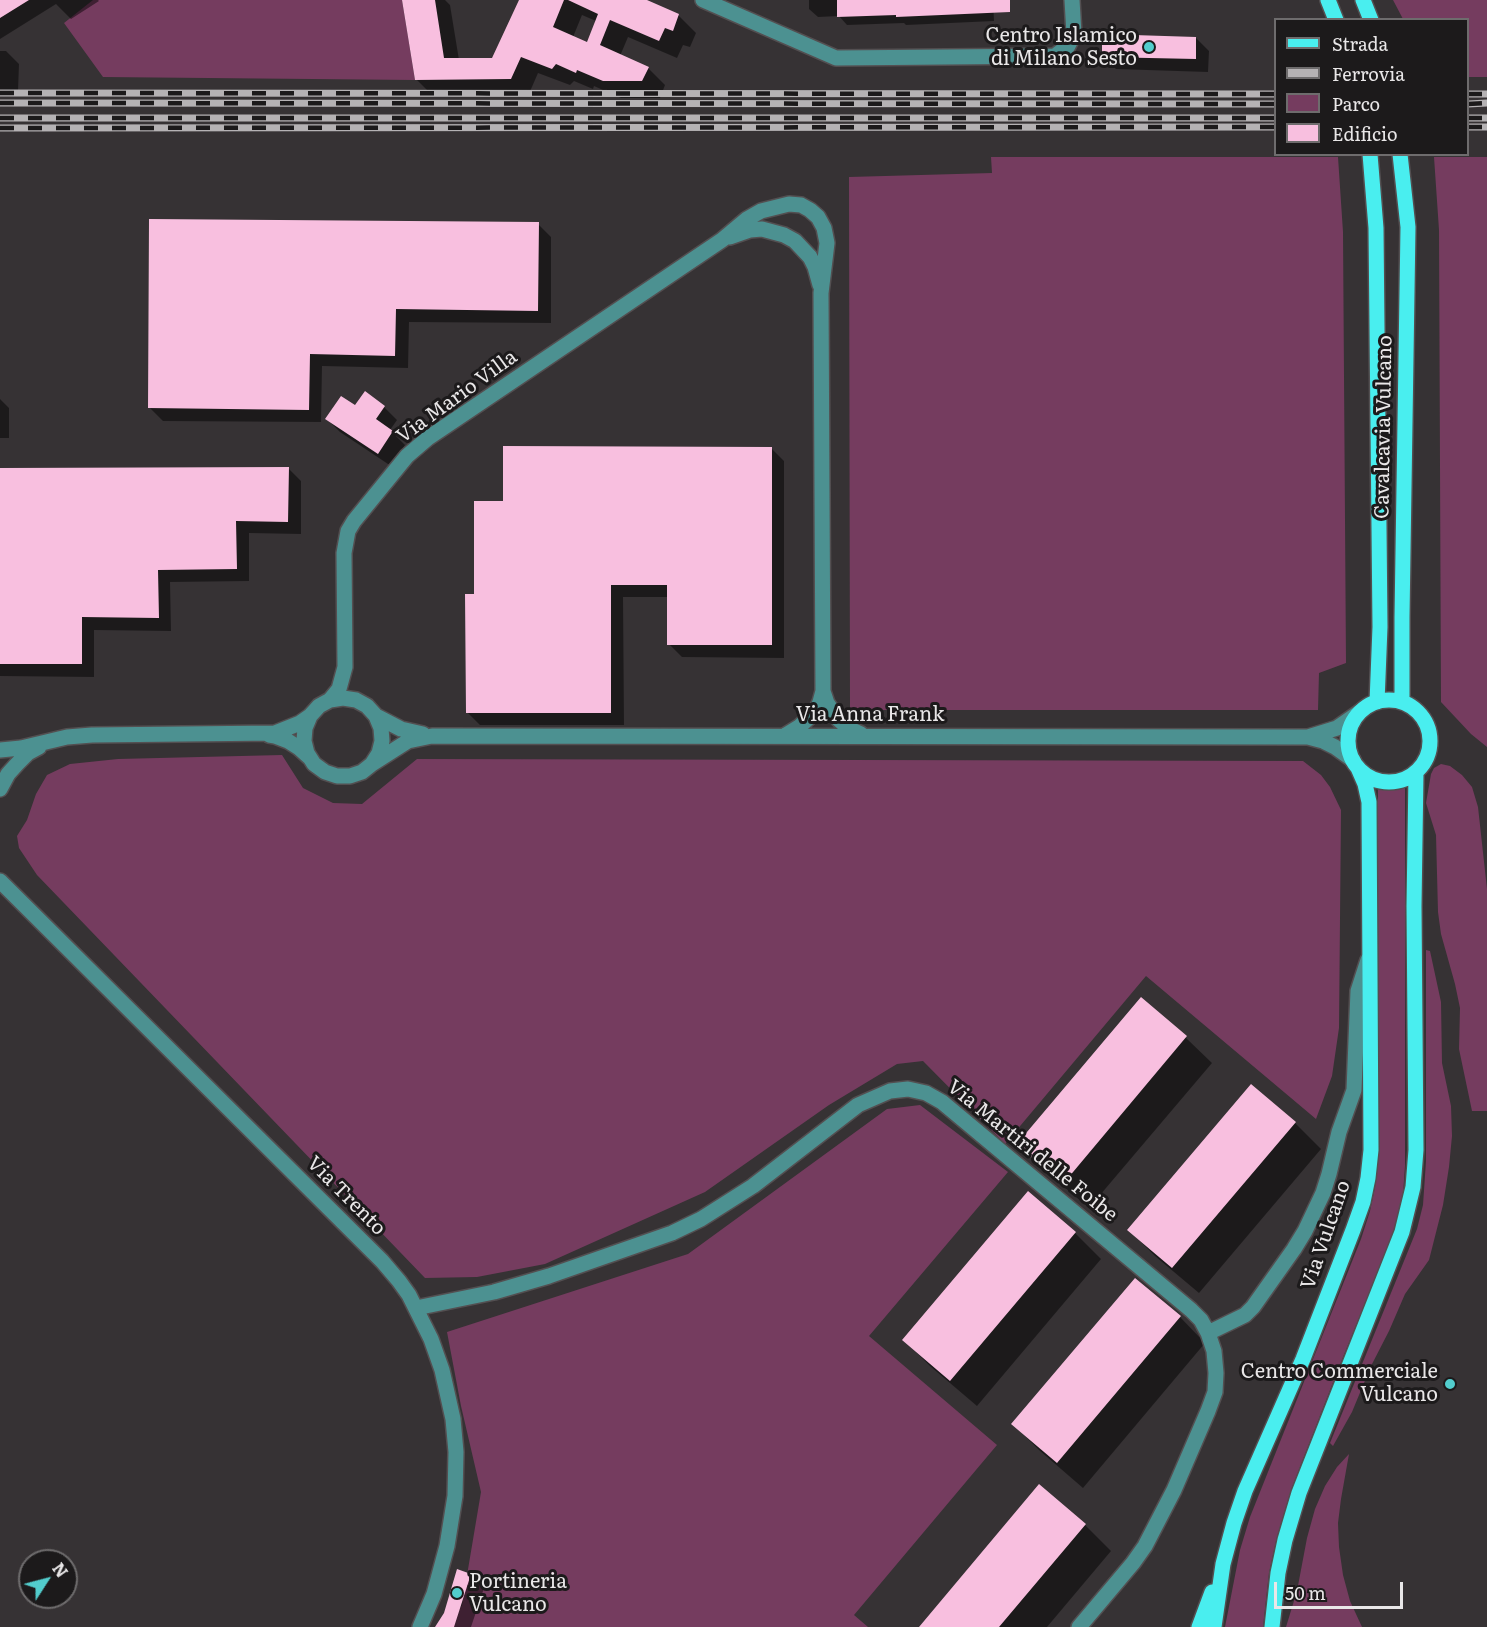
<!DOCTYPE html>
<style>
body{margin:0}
#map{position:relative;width:1487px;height:1627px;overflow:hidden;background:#363234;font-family:Literata,serif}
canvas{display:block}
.legend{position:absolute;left:1274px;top:18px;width:195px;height:138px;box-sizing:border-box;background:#1c1a1b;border:2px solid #6e6c6d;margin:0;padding:8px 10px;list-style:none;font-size:18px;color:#e9e7e8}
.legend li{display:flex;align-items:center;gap:12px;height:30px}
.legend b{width:30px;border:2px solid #6e6c6d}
.north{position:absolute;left:18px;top:1549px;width:60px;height:60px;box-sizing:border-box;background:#1c1a1b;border:2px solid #6e6c6d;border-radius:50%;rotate:54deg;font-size:16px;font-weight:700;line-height:24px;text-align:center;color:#e9e7e8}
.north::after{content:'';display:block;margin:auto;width:21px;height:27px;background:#52cdcd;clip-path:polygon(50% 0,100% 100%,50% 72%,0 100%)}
.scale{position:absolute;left:1274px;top:1582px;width:129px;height:27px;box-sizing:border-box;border:3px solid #e9e7e8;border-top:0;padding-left:8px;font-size:18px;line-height:21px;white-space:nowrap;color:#e9e7e8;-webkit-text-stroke:4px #1c1a1b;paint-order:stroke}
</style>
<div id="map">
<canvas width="1487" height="1627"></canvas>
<ul class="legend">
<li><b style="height:8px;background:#49eeef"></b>Strada</li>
<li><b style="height:8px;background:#b5b2b4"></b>Ferrovia</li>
<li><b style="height:16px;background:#753c5f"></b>Parco</li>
<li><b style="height:16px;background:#f8bfdf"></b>Edificio</li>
</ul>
<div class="north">N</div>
<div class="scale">50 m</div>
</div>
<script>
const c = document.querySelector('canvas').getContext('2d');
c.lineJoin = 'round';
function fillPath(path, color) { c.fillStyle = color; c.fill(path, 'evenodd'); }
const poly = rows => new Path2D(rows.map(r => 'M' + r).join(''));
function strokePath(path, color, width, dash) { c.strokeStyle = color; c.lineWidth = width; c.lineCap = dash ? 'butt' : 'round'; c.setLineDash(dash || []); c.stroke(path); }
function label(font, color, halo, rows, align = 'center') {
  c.font = font + ' Literata,serif'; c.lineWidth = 6; c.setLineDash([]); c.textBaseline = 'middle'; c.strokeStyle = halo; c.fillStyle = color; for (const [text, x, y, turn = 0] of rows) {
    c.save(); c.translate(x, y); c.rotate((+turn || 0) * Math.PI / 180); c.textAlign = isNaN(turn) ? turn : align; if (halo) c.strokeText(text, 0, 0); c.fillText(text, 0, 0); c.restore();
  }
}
fillPath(poly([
 [93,0,402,0,415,80,103,77,64,23],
 [1393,0,1487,0,1487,77,1468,77,1468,20,1403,19],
 [991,157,1338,157,1343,232,1346,663,1319,673,1318,710,850,710,849,177,992,173],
 [1434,157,1487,157,1487,747,1471,734,1441,702,1439,230],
 [282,755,303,788,333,803,362,804,417,759,1303,761,1321,775,1330,787,1341,810,1339,1028,1332,1076,1316,1119,1146,976,1005,1144,923,1061,897,1064,829,1105,705,1192,545,1264,477,1277,425,1278,37,875,19,848,17,836,27,820,36,794,47,775,70,764,118,759],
 [1441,764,1450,766,1462,775,1472,787,1478,807,1487,889,1487,1111,1472,1111,1459,1049,1460,1008,1455,984,1441,934,1438,912,1436,835,1426,803,1431,774,1434,768],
 [1405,786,1405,1166,1403,1195,1397,1221,1388,1247,1341,1362,1291,1490,1277,1537,1269,1573,1263,1627,1225,1627,1240,1550,1250,1517,1361,1239,1370,1211,1375,1187,1377,1163,1378,787,1389,789],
 [1426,950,1430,951,1441,1002,1442,1063,1451,1106,1452,1136,1449,1167,1443,1205,1429,1260,1405,1294,1389,1331,1371,1366,1352,1412,1333,1446,1330,1443,1417,1229,1423,1205,1426,1161],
 [920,1105,1008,1172,869,1336,997,1445,854,1615,868,1627,449,1627,462,1605,481,1492,461,1406,447,1332,688,1254,887,1109],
 [1349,1454,1341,1499,1338,1523,1339,1547,1343,1575,1350,1601,1362,1627,1286,1627,1297,1591,1307,1538,1315,1509,1325,1486,1337,1467]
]), '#753c5f');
fillPath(poly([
 [0,0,98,0,99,1,71,19,56,4,0,39],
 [404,0,445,0,450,5,459,60,493,60,521,0,643,0,679,16,696,33,690,47,683,45,677,58,628,37,620,56,648,68,665,85,660,98,621,98,594,86,593,89,574,81,570,85,538,73,528,96,434,97,417,80],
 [582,15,596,21,587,44,573,37],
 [809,0,993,0,994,21,906,25,904,23,847,25,839,16,818,17,809,9],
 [1196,38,1209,51,1208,72,1116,69,1103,56],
 [0,51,6,51,19,64,18,91,0,91],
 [538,224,551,237,551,323,409,322,408,368,322,366,321,422,163,421,150,408],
 [0,399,9,408,9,438,0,438],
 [356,407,384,407,397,420,390,430,405,445,391,466,340,432,327,419],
 [771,448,784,461,784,658,682,657,669,644,669,597,623,597,624,725,480,725,467,712,476,596,504,502],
 [288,468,301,481,301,534,249,533,249,581,170,582,171,631,94,630,94,677,0,676,0,469],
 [1141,1000,1186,1038,1212,1063,1089,1208,1044,1170,1018,1144],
 [1295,1123,1321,1149,1199,1293,1155,1256,1129,1230],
 [1075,1233,1101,1259,977,1406,930,1366,904,1340],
 [1180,1317,1205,1343,1083,1488,1039,1450,1013,1424],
 [1040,1486,1085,1525,1111,1551,1047,1627,920,1627],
 [458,1571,471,1575,484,1588,471,1627,437,1627,445,1613]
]), '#0007');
fillPath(poly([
 [0,0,29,0,0,18],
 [402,0,435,0,444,58,492,58,519,0,564,0,553,27,587,42,598,14,568,0,647,0,679,14,673,31,665,28,659,41,610,20,600,45,649,67,642,81,603,81,577,70,576,73,556,64,552,69,521,57,511,79,415,80],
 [837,0,1010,0,1010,12,896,17,896,15,837,17],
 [1102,34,1196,37,1196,59,1102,57],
 [149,219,539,222,538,311,396,309,395,356,310,354,309,410,148,408],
 [365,391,385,406,376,419,393,431,378,454,325,419,341,396,355,405],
 [503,446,772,447,772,645,667,645,667,585,611,585,611,713,466,713,465,594,474,594,474,501,503,501],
 [289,467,288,522,236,521,237,569,158,570,159,618,82,617,82,664,0,664,0,468],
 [1141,997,1187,1036,1063,1184,1016,1145],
 [1251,1084,1296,1122,1172,1268,1127,1230],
 [1028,1191,1076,1232,950,1381,902,1340],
 [1135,1278,1181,1316,1057,1463,1011,1424],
 [1039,1484,1086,1524,999,1627,919,1627],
 [457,1569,471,1574,454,1627,435,1627,444,1613]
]), '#f8bfdf');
const minor = poly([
 [703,0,836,58,1055,56,1068,46,1074,34,1072,0],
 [730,237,750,230,762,229,784,235,795,241,810,257,815,267,820,285],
 [823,691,827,703,838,719,848,728,861,734],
 [330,700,339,689,345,667,344,553,348,531,354,521,407,456,428,438,722,240,747,219,761,211,789,204,801,205,810,210,818,217,824,228,827,243,821,293,823,691,820,702,816,711,799,727,786,735],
 [376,716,401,729,423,734],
 [269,735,275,736,288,741,299,748,309,757],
 [1308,737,1323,741,1335,747,1353,760],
 [0,750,21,748,67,737,92,735,275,733,300,723,310,716,319,706,330,700,343,698,356,700,367,706,376,716,381,728,382,741,379,753,372,764,362,772,350,776,337,776,325,772,314,764,307,753,304,741,305,728,310,716],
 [372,764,408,741,432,736,1308,737,1337,728,1360,712],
 [0,789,8,774,17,764,28,753,39,747],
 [0,881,382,1261,399,1281,409,1295,431,1339,442,1370,453,1419,456,1452,455,1496,447,1546,434,1594,420,1627],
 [416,1308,494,1292,549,1276,672,1233,701,1219,753,1186,858,1105,890,1091,908,1089,926,1093,942,1102,1191,1310,1201,1320,1208,1333,1214,1351,1216,1373,1215,1392,1208,1411,1174,1490,1145,1546,1133,1563,1079,1627],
 [1208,1333,1245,1315,1253,1307,1294,1249,1305,1231,1323,1193,1329,1174,1339,1132,1354,1090,1358,991,1368,960]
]);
const major = poly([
 [1328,0,1336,20],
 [1363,0,1371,20],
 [1370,154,1376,228,1380,627,1377,702],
 [1400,154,1408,227,1402,617,1402,702],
 '1348 741a41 41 0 1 1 82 0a41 41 0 1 1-82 0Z',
 [1199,1627,1212,1592],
 [1214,1627,1223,1564,1234,1523,1245,1491,1303,1359,1353,1230,1363,1202,1368,1178,1371,1150,1369,802,1365,784,1358,768],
 [1272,1627,1278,1573,1285,1540,1299,1493,1402,1232,1413,1187,1416,1150,1414,906,1416,773]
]);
strokePath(minor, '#534f51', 18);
strokePath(major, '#534f51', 18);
strokePath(minor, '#4c9191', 15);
strokePath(major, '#49eeef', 15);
const rail = poly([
 [0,93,1276,94],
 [1468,94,1487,94],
 [0,103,1276,104],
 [1468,104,1487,103],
 [0,118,1276,118],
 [1468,118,1487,118],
 [1468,127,1487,127],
 [0,128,1276,127]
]);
strokePath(rail, '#b5b2b4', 7);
strokePath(rail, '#1c1a1b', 4.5, [14]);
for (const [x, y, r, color] of [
 [1149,47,6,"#52cdcd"],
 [1450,1384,6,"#52cdcd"],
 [457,1593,6,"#52cdcd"]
]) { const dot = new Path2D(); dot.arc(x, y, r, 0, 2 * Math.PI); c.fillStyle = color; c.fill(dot); strokePath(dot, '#1c1a1b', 2); }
label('20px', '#e9e7e8', '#1c1a1b', [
 ["Centro Islamico",1137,36],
 ["di Milano Sesto",1137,59],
 ["Centro Commerciale",1438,1372],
 ["Vulcano",1438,1395],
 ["Portineria",469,1582,"left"],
 ["Vulcano",469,1605,"left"]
], 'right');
label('20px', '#e9e7e8', '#1c1a1b', [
 ["Via Mario Villa",457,397,-36],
 ["Cavalcavia Vulcano",1384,427,-89],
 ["Via Anna Frank",870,715],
 ["Via Martiri delle Foibe",1032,1151,39],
 ["Via Trento",346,1196,45],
 ["Via Vulcano",1326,1235,-71]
]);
</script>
